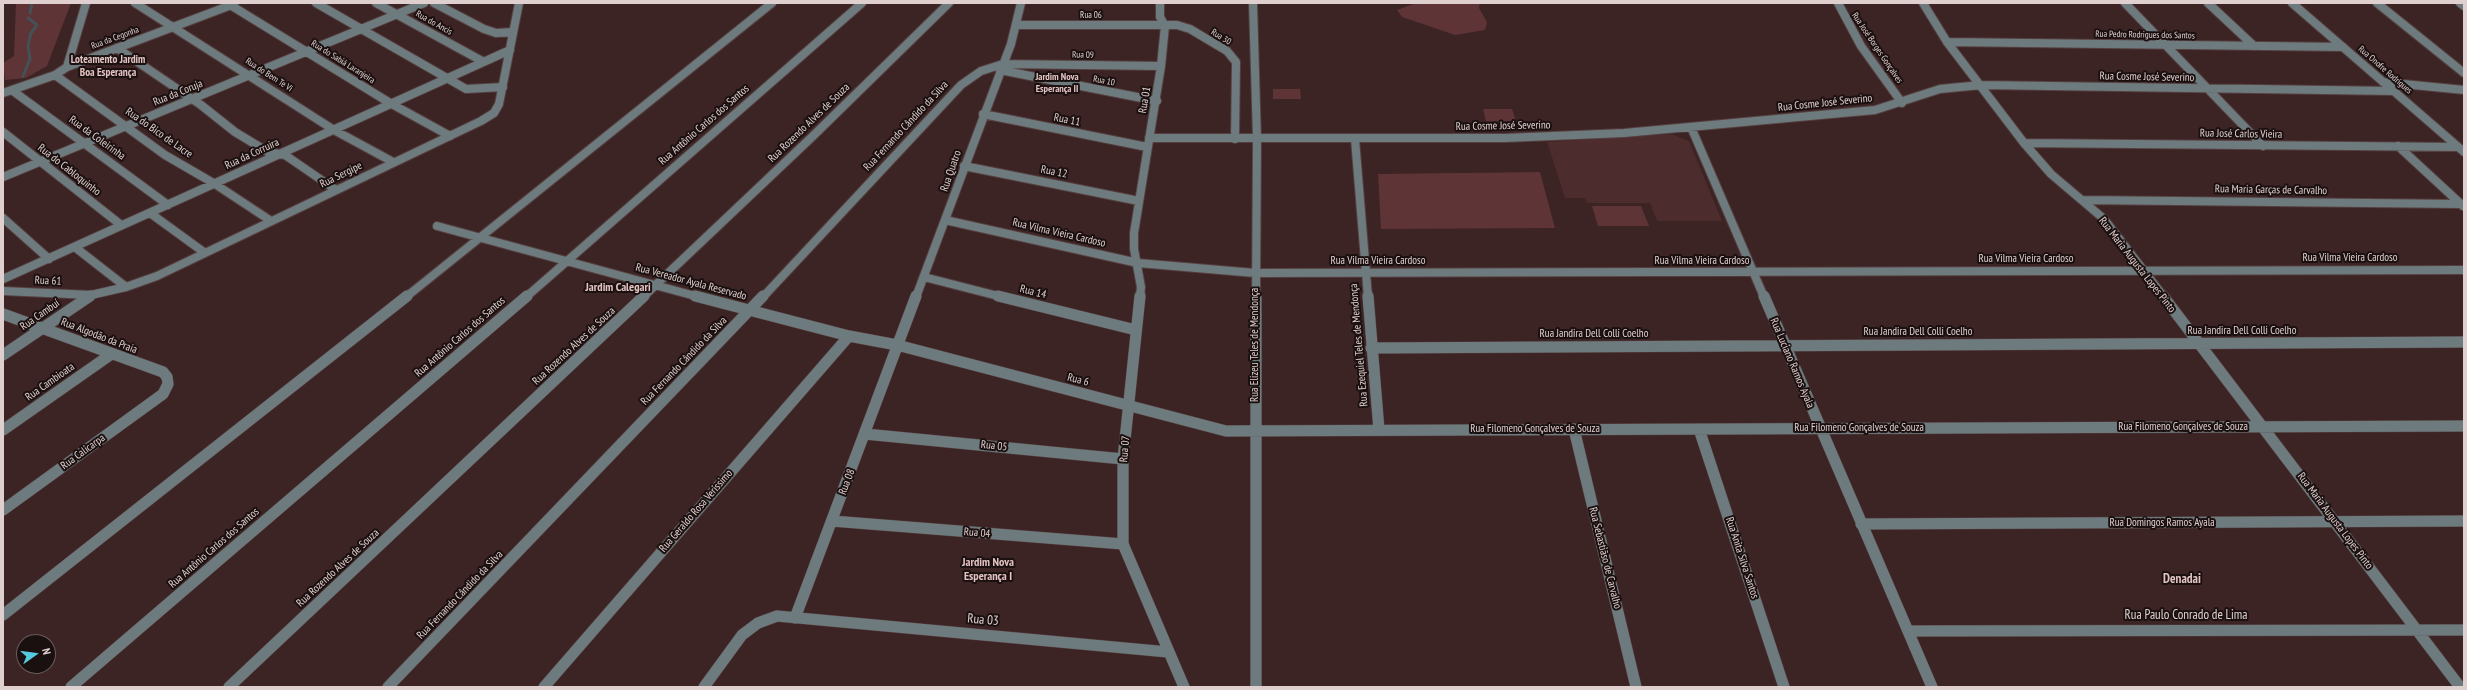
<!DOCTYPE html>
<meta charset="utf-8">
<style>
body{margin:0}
#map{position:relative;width:2467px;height:690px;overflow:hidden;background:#3c2324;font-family:"PT Sans Narrow",sans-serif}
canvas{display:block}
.frame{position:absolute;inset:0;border:4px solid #e0cfcf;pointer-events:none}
.north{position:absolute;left:16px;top:634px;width:40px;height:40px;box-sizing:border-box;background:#1b1010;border:1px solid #6a5c5c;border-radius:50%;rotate:76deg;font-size:11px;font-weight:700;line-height:16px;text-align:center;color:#e0cfcf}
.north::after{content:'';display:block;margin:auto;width:14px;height:18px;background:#55cadf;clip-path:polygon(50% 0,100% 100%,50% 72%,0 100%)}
</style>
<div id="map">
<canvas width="2467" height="690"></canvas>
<div class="frame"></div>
<div class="north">N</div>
</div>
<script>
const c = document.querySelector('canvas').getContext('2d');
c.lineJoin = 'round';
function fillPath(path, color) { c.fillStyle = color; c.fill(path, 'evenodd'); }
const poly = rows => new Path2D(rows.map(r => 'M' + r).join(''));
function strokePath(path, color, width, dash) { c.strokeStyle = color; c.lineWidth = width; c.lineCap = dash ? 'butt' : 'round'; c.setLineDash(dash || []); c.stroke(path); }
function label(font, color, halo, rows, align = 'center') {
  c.font = font + ' "PT Sans Narrow",sans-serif'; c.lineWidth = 4; c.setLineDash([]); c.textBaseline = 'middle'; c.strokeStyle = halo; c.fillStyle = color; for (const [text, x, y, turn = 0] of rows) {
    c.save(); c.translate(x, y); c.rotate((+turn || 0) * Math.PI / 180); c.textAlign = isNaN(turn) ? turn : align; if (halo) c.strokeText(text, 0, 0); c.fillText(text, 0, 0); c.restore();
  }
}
fillPath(poly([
 [1671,134,1689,141,1722,221,1657,221,1650,203,1587,203,1585,198,1565,198,1547,142]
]), '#4c2c2d');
fillPath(poly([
 [16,3,71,3,47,66,26,78,5,80,3,63,14,56],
 [1416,3,1480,3,1479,8,1487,22,1485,30,1455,35,1402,17,1397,10],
 [1273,89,1300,89,1301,99,1273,99],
 [1483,109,1512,109,1516,121,1486,121],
 [1540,172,1555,228,1381,229,1378,174],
 [1592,206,1641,206,1649,226,1598,226]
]), '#5e3436');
strokePath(poly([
 [30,13,32,3],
 [23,76,30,59,28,46,31,33,37,25,28,18]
]), '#435257', 3);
const minorFar1 = poly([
 [135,3,334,130,393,162],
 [227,3,390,103,450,136],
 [316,3,466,89,503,87],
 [376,3,482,61],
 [434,3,484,29,496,33,513,32],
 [1253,3,1257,139,1256,297],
 [1838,3,1861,46,1902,103],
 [1923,3,1947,42,2024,143,2051,174,2104,219,2164,297],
 [2125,3,2263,146],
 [2208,3,2254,46],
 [2292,3,2464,152],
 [2377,3,2464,73],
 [2460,3,2464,6],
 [1016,25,1177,25,1190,29,1227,51,1236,62,1235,139],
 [1947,42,2343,47],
 [117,48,201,105,235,132,268,152,285,155,336,190],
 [67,67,86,3],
 [1000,70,1157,101],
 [55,75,165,155,215,184,271,221],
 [2383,82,2464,90],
 [13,91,168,205],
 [3,93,55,75,67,67,234,4],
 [983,114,1147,147],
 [1691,127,1764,297],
 [3,132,121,225],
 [1149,138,1505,138,1624,133,1875,110,1940,89,1981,85,2393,91],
 [1355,139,1368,297],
 [2024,143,2458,147],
 [2398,146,2463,206],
 [964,166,1139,201],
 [3,177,424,3],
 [2082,200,2461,204],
 [150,213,205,253],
 [3,218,49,259],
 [945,220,1138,263,1255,273,2464,270],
 [437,226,699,297],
 [76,248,126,287],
 [924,277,1002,297],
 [3,279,510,50],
 [3,291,91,295,126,287,157,276,481,121,494,113,499,104,519,3],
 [89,297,91,295],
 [406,297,772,3],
 [526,297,862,3],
 [643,297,813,136,949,3],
 [763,297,961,85,981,71,1003,64,1161,66],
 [916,297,1011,44,1021,3],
 [1140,297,1141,287,1134,249,1134,233,1161,66,1165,26,1160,17,1160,3]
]);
const minor = poly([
 [695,296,849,336,897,345,1226,431,2464,426],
 [998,296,1136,330],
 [1140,296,1123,459,1123,544,1184,687],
 [1256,296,1256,687],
 [1368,296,1379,430],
 [1764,296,1932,687],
 [2163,296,2460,687],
 [3,314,163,372,167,377,168,384,163,394,3,510],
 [1371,348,2464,342],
 [3,355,90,296],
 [1574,429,1636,687],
 [1699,429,1784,687],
 [3,430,110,355],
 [865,434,1123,459],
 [832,521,1123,544],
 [1861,524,2464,521],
 [3,615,407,296],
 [795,618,916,296],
 [1909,631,2464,630],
 [71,687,527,296],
 [229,687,644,296],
 [388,687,763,296],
 [544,687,849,336],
 [704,687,742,635,758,623,777,616,1168,652]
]);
strokePath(minorFar1, '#563f3f', 10);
strokePath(minor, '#563f3f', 12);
strokePath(minorFar1, '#6d7b7e', 8);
strokePath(minor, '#6d7b7e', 11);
label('9px', '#e0cfcf', '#1b1010', [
 ["Rua 06",1091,15],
 ["Rua do Ancis",434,23,29],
 ["Rua Pedro Rodrigues dos Santos",2145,35,1],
 ["Rua 30",1221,37,32],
 ["Rua da Cegonha",115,38,-20],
 ["Rua José Borges Gonçalves",1877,48,56],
 ["Rua 09",1083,55,1],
 ["Rua do Sabiá Laranjeira",343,62,32],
 ["Rua Onofre Rodrigues",2385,70,41],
 ["Rua do Bem Te Vi",269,75,33],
 ["Rua 10",1104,81,11]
]);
label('bold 10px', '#e4c3c3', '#1b1010', [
 ["Jardim Nova",1057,77],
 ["Esperança II",1057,89]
]);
label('bold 11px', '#e4c3c3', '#1b1010', [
 ["Loteamento Jardim",108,60],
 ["Boa Esperança",108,73]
]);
label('11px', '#e0cfcf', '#1b1010', [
 ["Rua Cosme José Severino",2147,77,1],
 ["Rua da Coruja",178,93,-22],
 ["Rua 01",1145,100,-80],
 ["Rua Cosme José Severino",1825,103,-6],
 ["Rua 11",1067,120,11],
 ["Rua Rozendo Alves de Souza",809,123,-44],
 ["Rua Antônio Carlos dos Santos",704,125,-41],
 ["Rua Fernando Cândido da Silva",906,126,-47],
 ["Rua Cosme José Severino",1503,126,-1],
 ["Rua do Bico de Lacre",159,133,35],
 ["Rua José Carlos Vieira",2241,134,1],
 ["Rua da Coleirinha",97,138,36],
 ["Rua da Corruira",252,154,-25],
 ["Rua do Cabloquinho",69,170,38],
 ["Rua Quatro",951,171,-71],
 ["Rua 12",1054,172,11],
 ["Rua Sergipe",341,175,-26],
 ["Rua Maria Garças de Carvalho",2271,190,1],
 ["Rua Vilma Vieira Cardoso",1059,233,13],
 ["Rua Vilma Vieira Cardoso",2350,258],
 ["Rua Vilma Vieira Cardoso",2026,259],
 ["Rua Vilma Vieira Cardoso",1378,261],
 ["Rua Vilma Vieira Cardoso",1702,261],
 ["Rua Maria Augusta Lopes Pinto",2137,265,52],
 ["Rua 61",48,281,3],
 ["Rua Vereador Ayala Reservado",691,282,15],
 ["Rua 14",1033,292,14],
 ["Rua Cambuí",40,315,-35],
 ["Rua Jandira Dell Colli Coelho",2242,331],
 ["Rua Jandira Dell Colli Coelho",1918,332],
 ["Rua Jandira Dell Colli Coelho",1594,334],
 ["Rua Algodão da Praia",99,336,21],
 ["Rua Antônio Carlos dos Santos",460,337,-41],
 ["Rua Elizeu Teles de Mendonça",1255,345,-90],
 ["Rua Ezequiel Teles de Mendonça",1359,345,-95],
 ["Rua Rozendo Alves de Souza",574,346,-43],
 ["Rua Fernando Cândido da Silva",684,361,-46],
 ["Rua Luciano Ramos Ayala",1792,363,67],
 ["Rua 6",1078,380,15],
 ["Rua Cambioata",50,382,-35],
 ["Rua Filomeno Gonçalves de Souza",2183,427],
 ["Rua Filomeno Gonçalves de Souza",1859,428],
 ["Rua Filomeno Gonçalves de Souza",1535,429],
 ["Rua 05",994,446,6],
 ["Rua 07",1125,449,-85],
 ["Rua Calicarpa",83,452,-36],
 ["Rua 08",847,482,-69],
 ["Rua Geraldo Rosa Verissimo",696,511,-49],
 ["Rua Maria Augusta Lopes Pinto",2335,521,53],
 ["Rua Domingos Ramos Ayala",2162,523],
 ["Rua 04",977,533,5],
 ["Rua Antônio Carlos dos Santos",214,548,-41],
 ["Rua Sebastiãso de Carvalho",1605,558,76],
 ["Rua Anita Silva Santos",1742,558,72],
 ["Rua Rozendo Alves de Souza",338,568,-43],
 ["Rua Fernando Cândido da Silva",460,595,-46]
]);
label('bold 12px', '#e4c3c3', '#1b1010', [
 ["Jardim Calegari",618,288],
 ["Jardim Nova",988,563],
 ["Esperança I",988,577]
]);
label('bold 13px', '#e4c3c3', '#1b1010', [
 ["Denadai",2182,579]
]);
label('13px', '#e0cfcf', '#1b1010', [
 ["Rua Paulo Conrado de Lima",2186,615],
 ["Rua 03",983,620,5]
]);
</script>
